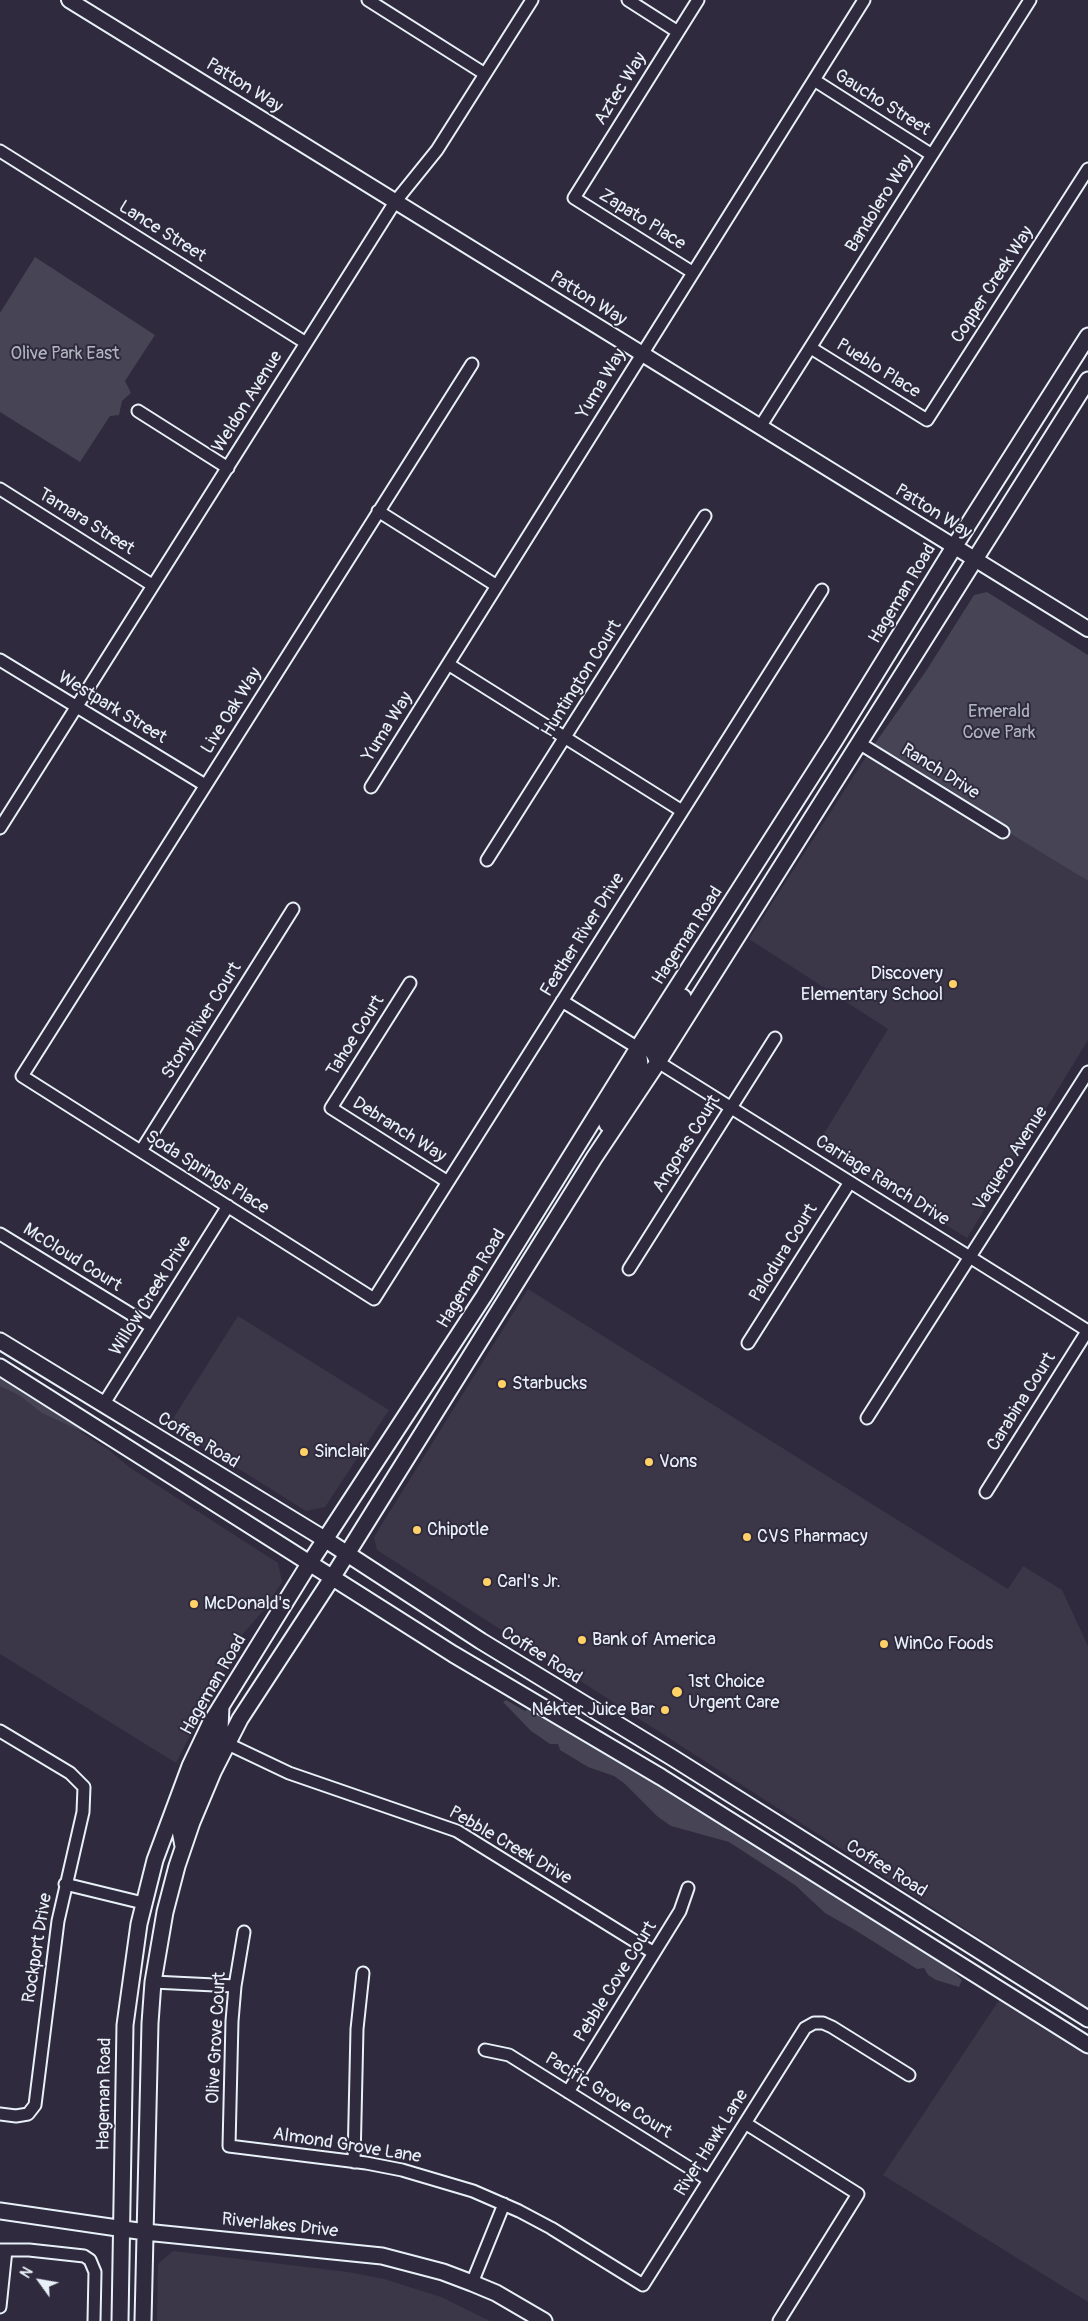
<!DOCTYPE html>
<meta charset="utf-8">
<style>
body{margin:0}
#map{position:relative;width:1088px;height:2321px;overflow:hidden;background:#2f2a3d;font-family:Pangolin,sans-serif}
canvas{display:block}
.north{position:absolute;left:15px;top:2256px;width:50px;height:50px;-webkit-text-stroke:4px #2f2a3d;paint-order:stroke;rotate:302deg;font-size:14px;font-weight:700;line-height:20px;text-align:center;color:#e8f1f8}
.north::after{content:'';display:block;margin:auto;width:18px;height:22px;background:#e8f1f8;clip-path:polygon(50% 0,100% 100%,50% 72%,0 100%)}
</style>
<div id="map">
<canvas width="1088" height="2321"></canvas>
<div class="north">N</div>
</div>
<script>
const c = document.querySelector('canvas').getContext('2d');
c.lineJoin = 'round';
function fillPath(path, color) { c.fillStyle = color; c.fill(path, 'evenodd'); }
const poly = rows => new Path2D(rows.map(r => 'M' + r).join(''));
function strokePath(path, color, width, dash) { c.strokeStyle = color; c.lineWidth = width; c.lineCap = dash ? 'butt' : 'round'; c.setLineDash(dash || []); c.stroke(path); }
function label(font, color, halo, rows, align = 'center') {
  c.font = font + ' Pangolin,sans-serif'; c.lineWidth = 4; c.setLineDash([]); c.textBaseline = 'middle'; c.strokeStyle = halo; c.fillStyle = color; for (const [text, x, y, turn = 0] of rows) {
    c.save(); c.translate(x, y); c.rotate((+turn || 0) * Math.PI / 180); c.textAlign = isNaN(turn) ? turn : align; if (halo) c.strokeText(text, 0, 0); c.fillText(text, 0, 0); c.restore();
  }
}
fillPath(poly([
 [871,749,1088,881,1088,1040,967,1238,817,1145,888,1029,749,939],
 [528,1289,1008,1589,1023,1566,1062,1590,1088,1646,1088,2008,377,1550,374,1537],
 [238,1316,389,1410,325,1507,306,1511,169,1425],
 [0,1380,109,1450,129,1467,278,1563,282,1582,263,1611,242,1635,176,1763,0,1654],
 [1001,1997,1088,2052,1088,2302,883,2175],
 [173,2251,348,2272,384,2279,441,2297,490,2321,157,2321,158,2264]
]), '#3b3749');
fillPath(poly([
 [35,257,155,335,125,381,131,393,122,401,119,415,110,416,80,462,0,412,0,313],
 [987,592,1088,655,1088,881,871,749,926,671,974,595],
 [0,1377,92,1435,92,1436,42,1413,19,1395,0,1386],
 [506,1700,525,1711,529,1708,654,1781,944,1963,962,1980,959,1987,936,1980,928,1975,924,1968,917,1969,855,1930,825,1913,795,1885,729,1842,671,1826,657,1816,625,1784,614,1776,588,1767,560,1750,558,1744,550,1744,531,1731,503,1702]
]), '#464455');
const minor = poly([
 [368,0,485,74],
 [628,0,678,32],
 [814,80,932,155],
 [0,151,306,343],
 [692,272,574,198,698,0],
 [811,348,927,420,1088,169],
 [472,364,22,1076,374,1299,822,590],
 [138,411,228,468],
 [760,427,1030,0],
 [0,489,152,585],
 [378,511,497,586],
 [0,660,205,785],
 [448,664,682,811],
 [859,743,1003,832],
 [371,787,864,0],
 [0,828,395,202,437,150,532,0],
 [487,860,705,516],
 [410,983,331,1108,448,1182],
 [562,1001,638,1048],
 [658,1062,1088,1331],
 [141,1151,293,909],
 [0,1234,152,1327],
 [629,1269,775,1038],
 [748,1343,850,1182],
 [103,1405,228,1206],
 [867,1418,1088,1072],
 [986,1492,1088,1330],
 [0,1731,70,1773,84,1787,83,1812,58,1921,35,2105,28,2114,16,2116,0,2114],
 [228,1744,289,1773,457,1831,654,1953],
 [65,1884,143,1903],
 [244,1932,235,1986,232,2021,229,2146,366,2163,402,2170,473,2191,519,2211,551,2228,643,2285,805,2028,814,2023,823,2023,832,2027,909,2075],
 [153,1982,235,1986],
 [485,2050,509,2055,709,2180],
 [568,2092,680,1911,688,1888],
 [745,2123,858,2194,779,2321],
 [354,2162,357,2029,363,1973],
 [0,2250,29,2250,84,2256,90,2260,95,2272,94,2321],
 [472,2283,504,2204],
 [0,2307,6,2250]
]);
const tertiary = poly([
 [69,0,1088,629]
]);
const secondary = poly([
 [658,1062,651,1048,683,997],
 [607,1124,640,1065,638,1048],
 [0,1341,326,1540,481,1641,673,1758,1088,2019],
 [0,1367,453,1654,661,1777,1088,2045],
 [183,1846,179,1825,190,1792,220,1730,221,1706],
 [0,2211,145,2232,382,2256,443,2272,472,2283,496,2293,544,2321],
 [120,2321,125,2025,139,1924,155,1860,190,1766,210,1724,309,1564,484,1296,638,1048,835,740,954,547,1088,336],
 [143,2321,150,2023,153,1982,165,1912,177,1866,192,1822,213,1772,240,1719,332,1578,594,1158,658,1062,1088,380]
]);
strokePath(minor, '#e8f1f8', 15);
strokePath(tertiary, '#e8f1f8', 18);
strokePath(secondary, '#e8f1f8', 19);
strokePath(minor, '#2f2a3d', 11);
strokePath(tertiary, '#2f2a3d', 14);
strokePath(secondary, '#2f2a3d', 15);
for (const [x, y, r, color] of [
 [953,984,5,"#ffd166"],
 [502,1384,5,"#ffd166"],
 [304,1452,5,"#ffd166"],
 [649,1462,5,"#ffd166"],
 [417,1530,5,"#ffd166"],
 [747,1537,5,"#ffd166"],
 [487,1582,5,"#ffd166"],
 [194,1604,5,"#ffd166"],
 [582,1640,5,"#ffd166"],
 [884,1644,5,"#ffd166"],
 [677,1692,6,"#ffd166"],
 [665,1710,5,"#ffd166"]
]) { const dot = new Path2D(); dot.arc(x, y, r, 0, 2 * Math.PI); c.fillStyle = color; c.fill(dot); strokePath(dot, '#2f2a3d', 2); }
label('18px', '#e8f1f8', '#2f2a3d', [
 ["Patton Way",244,86,32],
 ["Aztec Way",621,89,-58],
 ["Gaucho Street",882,103,32],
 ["Bandolero Way",880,204,-58],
 ["Zapato Place",642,220,32],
 ["Lance Street",162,232,32],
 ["Copper Creek Way",993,285,-57],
 ["Patton Way",588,299,32],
 ["Pueblo Place",878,369,32],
 ["Yuma Way",602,384,-59],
 ["Weldon Avenue",248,402,-58],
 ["Patton Way",933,512,32],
 ["Tamara Street",86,522,32],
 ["Hageman Road",903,594,-59],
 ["Huntington Court",582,679,-58],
 ["Westpark Street",112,708,31],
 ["Live Oak Way",232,711,-58],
 ["Yuma Way",388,727,-58],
 ["Ranch Drive",940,772,32],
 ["Feather River Drive",583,935,-58],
 ["Hageman Road",688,936,-57],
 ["Stony River Court",202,1021,-58],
 ["Tahoe Court",356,1036,-58],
 ["Debranch Way",399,1130,32],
 ["Angoras Court",687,1144,-58],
 ["Vaquero Avenue",1011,1159,-57],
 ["Soda Springs Place",207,1173,32],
 ["Carriage Ranch Drive",882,1181,32],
 ["Palodura Court",784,1253,-58],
 ["McCloud Court",72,1258,32],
 ["Hageman Road",472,1279,-58],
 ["Willow Creek Drive",151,1296,-58],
 ["Carabina Court",1022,1402,-58],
 ["Coffee Road",198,1441,31],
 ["Coffee Road",541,1656,32],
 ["Hageman Road",214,1685,-60],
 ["Pebble Creek Drive",510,1846,30],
 ["Coffee Road",886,1869,32],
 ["Rockport Drive",38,1948,-81],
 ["Pebble Cove Court",616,1982,-58],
 ["Olive Grove Court",217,2038,-87],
 ["Hageman Road",105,2094,-89],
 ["Pacific Grove Court",608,2096,32],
 ["River Hawk Lane",712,2143,-58],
 ["Almond Grove Lane",347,2146,9],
 ["Riverlakes Drive",280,2226,6]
]);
label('18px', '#afb4bf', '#2f2a3d', [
 ["Olive Park East",65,354],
 ["Emerald",999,712],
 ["Cove Park",999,733]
]);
label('18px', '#e8f1f8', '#2f2a3d', [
 ["Discovery",943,974,"right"],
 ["Elementary School",943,995,"right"],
 ["Starbucks",512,1384],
 ["Sinclair",314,1452],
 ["Vons",659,1462],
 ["Chipotle",427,1530],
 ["CVS Pharmacy",757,1537],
 ["Carl's Jr.",497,1582],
 ["McDonald's",204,1604],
 ["Bank of America",592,1640],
 ["WinCo Foods",894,1644],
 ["1st Choice",688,1682],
 ["Urgent Care",688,1703],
 ["Nékter Juice Bar",655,1710,"right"]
], 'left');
</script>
